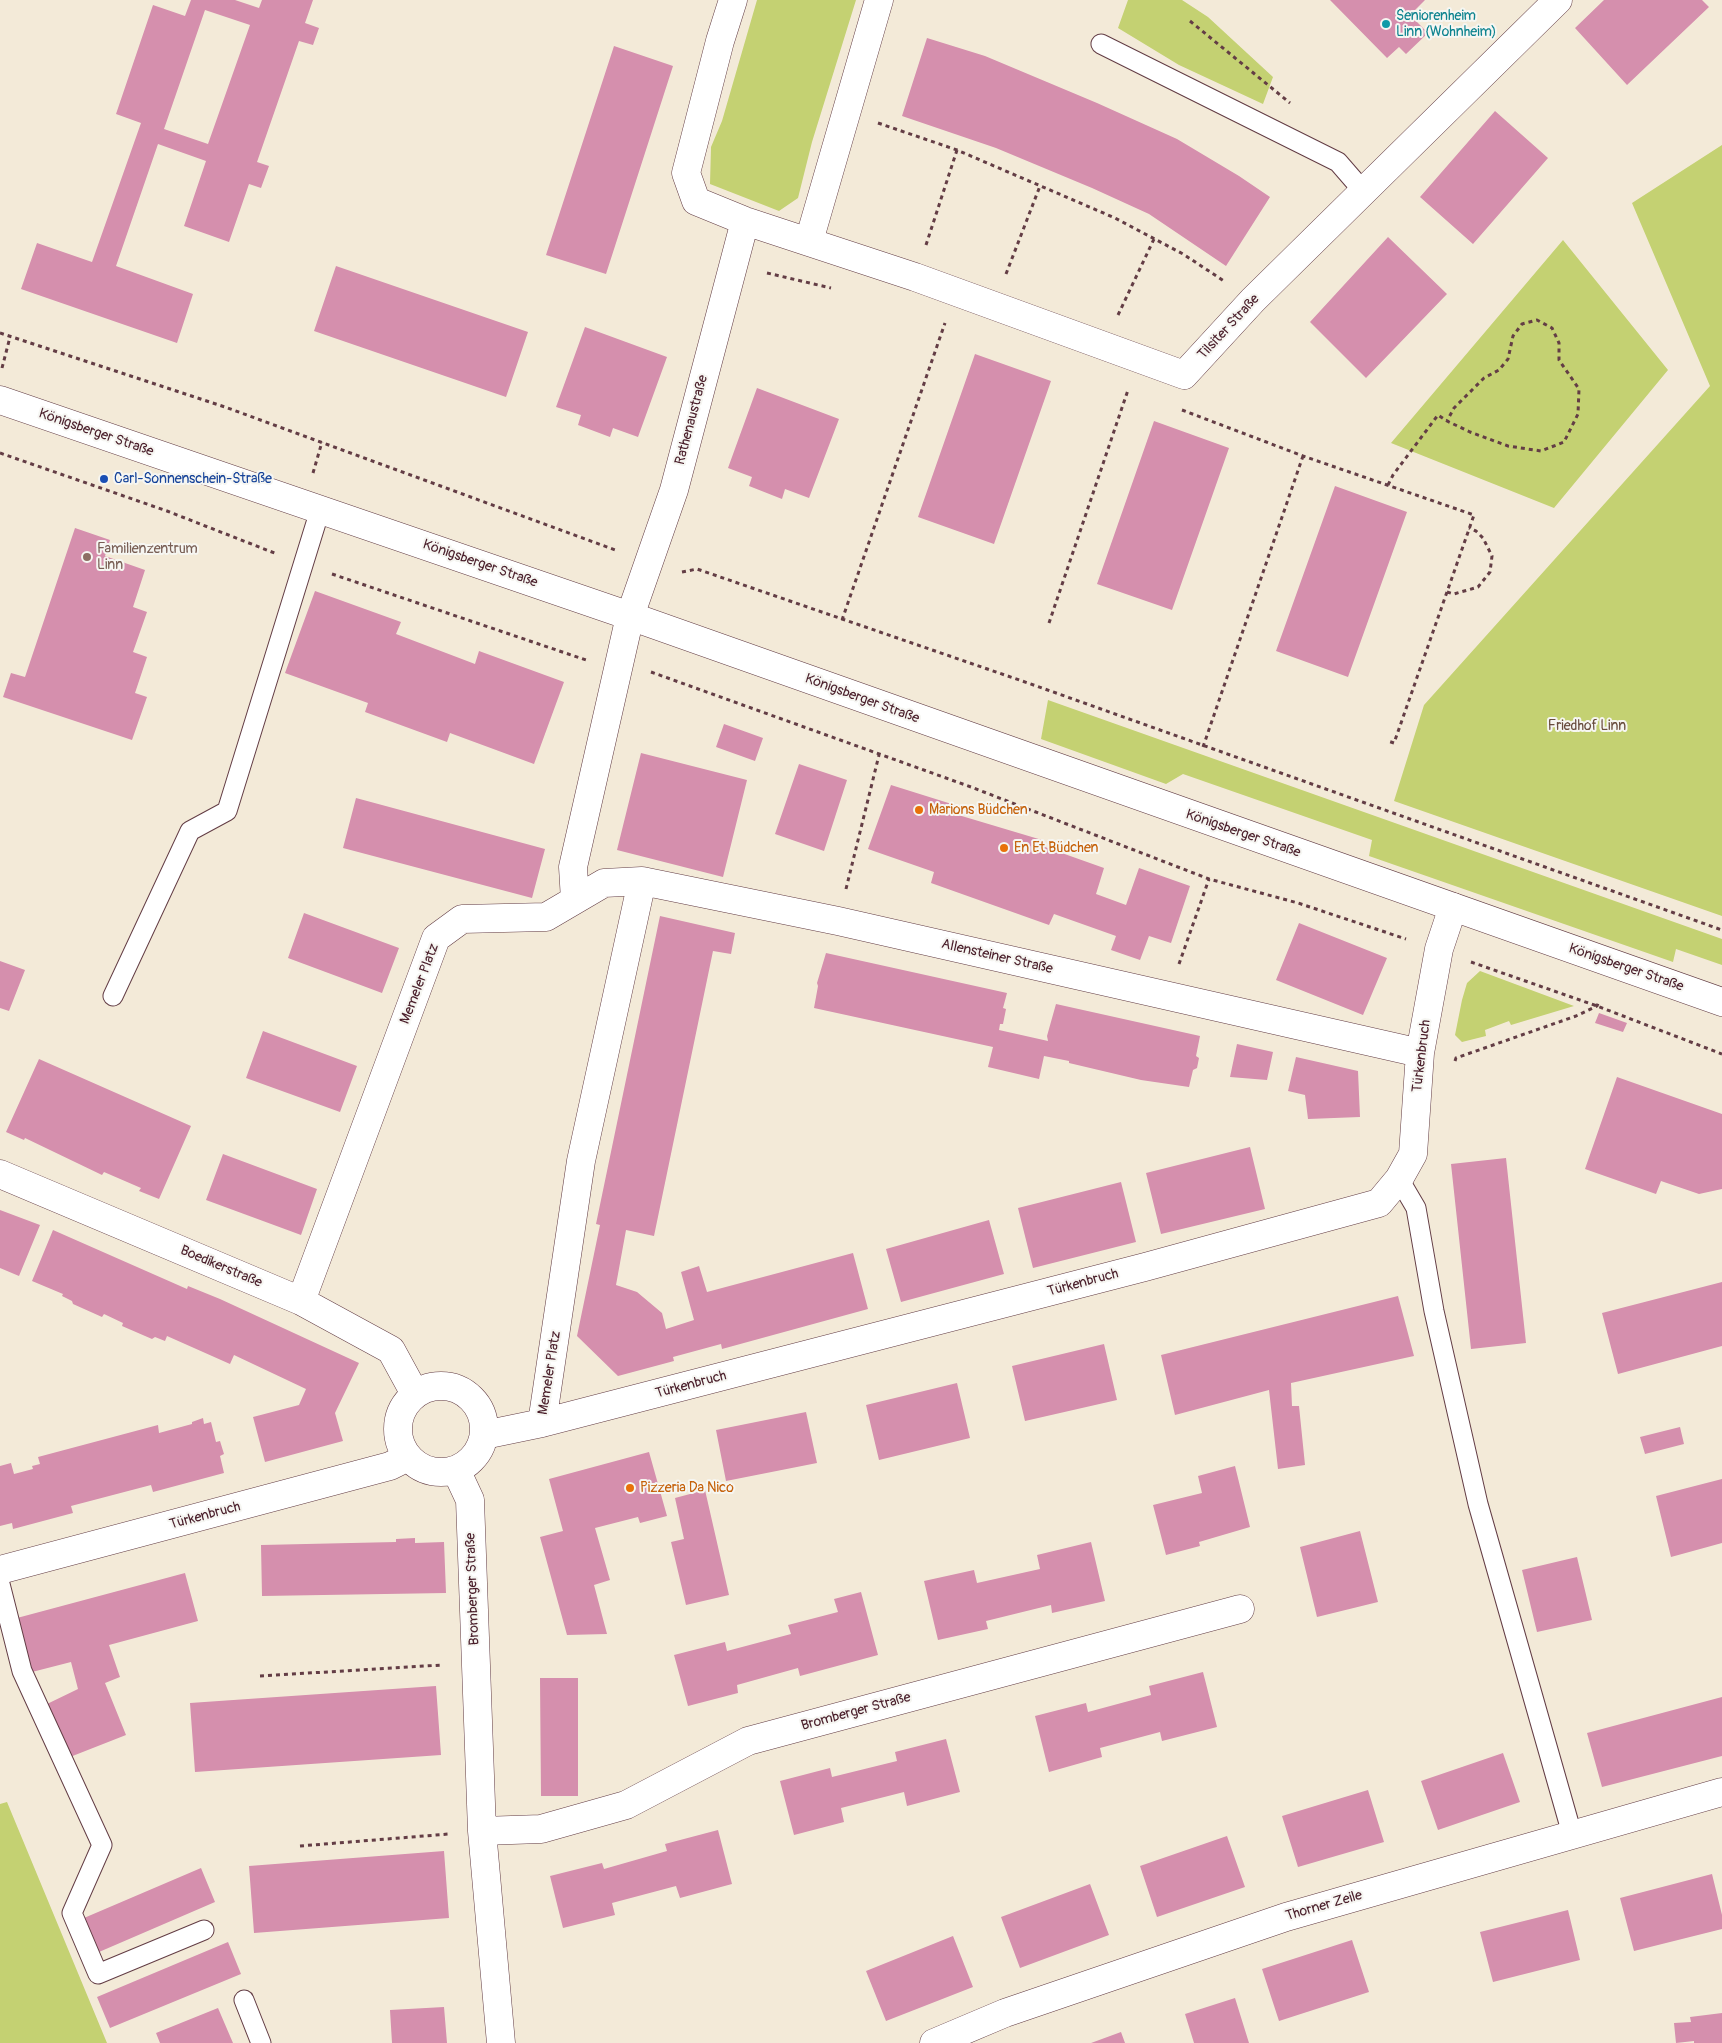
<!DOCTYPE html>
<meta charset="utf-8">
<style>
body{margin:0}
canvas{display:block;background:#f3ead8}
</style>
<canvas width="1722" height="2043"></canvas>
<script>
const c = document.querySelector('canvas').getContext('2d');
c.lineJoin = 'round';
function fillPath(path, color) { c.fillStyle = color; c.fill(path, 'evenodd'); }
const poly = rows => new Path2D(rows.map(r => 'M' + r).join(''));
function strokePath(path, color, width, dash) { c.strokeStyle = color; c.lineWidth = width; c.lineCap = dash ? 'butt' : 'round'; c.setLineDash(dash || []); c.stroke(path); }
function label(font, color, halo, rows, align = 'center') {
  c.font = font + ' Pangolin,sans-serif'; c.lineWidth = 4; c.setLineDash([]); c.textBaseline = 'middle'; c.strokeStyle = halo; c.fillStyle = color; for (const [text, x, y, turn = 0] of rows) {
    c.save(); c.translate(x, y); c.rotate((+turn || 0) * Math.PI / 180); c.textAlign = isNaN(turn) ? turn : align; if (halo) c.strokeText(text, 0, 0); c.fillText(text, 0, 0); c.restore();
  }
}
fillPath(poly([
 [757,0,856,0,812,142,798,198,779,211,710,184,711,147,722,121],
 [1128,0,1182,0,1208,17,1273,77,1263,104,1179,65,1118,28],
 [1722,145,1722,916,1394,801,1424,705,1710,386,1632,203],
 [1563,240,1668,370,1554,508,1391,443],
 [1048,700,1722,939,1722,965,1676,949,1673,962,1369,856,1372,840,1183,774,1166,784,1041,739],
 [1480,971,1574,1006,1511,1025,1509,1021,1485,1030,1486,1036,1462,1042,1455,1035,1462,1000,1467,983],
 [7,1802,107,2043,0,2043,0,1804]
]), '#c4d172');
fillPath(poly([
 [191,0,235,0,259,8,262,0,313,0,305,23,319,28,313,45,299,41,257,162,269,166,261,188,249,184,229,242,184,226,206,161,158,144,116,266,193,294,177,343,21,289,37,243,92,262,141,123,116,114,153,5,185,16],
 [205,10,250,25,208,144,164,129],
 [1330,0,1425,0,1410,15,1428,33,1406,54,1399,47,1387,58],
 [1604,0,1702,0,1709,7,1627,85,1575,28],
 [927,38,985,56,1097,103,1177,139,1239,176,1270,197,1226,266,1149,214,1092,188,996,148,902,116],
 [614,46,673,66,606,274,546,255],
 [1495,111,1548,158,1473,244,1420,197],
 [1388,237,1447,294,1366,378,1310,322],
 [336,266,528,332,506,397,314,331],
 [585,327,667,357,638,437,613,428,610,437,578,425,581,415,556,407],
 [975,354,1051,381,994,544,918,517],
 [757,388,839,419,809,498,785,489,782,499,749,486,752,477,728,468],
 [1154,421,1229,448,1172,610,1097,584],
 [1335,486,1407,512,1348,677,1276,651],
 [75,528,110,540,105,556,145,570,133,607,147,612,133,652,147,657,135,693,147,697,132,740,3,697,11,673,25,677],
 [315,591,401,622,396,634,475,664,479,651,564,682,534,764,450,733,447,742,365,712,368,703,285,673],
 [724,724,763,738,755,761,716,747],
 [641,753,747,780,723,877,617,850],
 [799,764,847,780,824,851,775,834],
 [891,785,958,806,955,814,1042,840,1042,846,1104,868,1096,894,1126,905,1139,868,1190,886,1171,943,1149,936,1140,960,1111,950,1116,936,1054,914,1049,925,931,883,934,872,868,849],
 [356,798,545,849,532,898,343,848],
 [304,913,399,948,382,993,288,958],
 [660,916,735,933,731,954,713,951,654,1236,626,1230,616,1285,637,1292,662,1313,666,1329,694,1320,681,1272,699,1266,707,1292,853,1253,868,1309,722,1349,721,1344,673,1357,674,1361,618,1376,577,1336,600,1225,596,1224],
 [1299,923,1387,958,1363,1015,1276,980],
 [826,953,1007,993,1003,1008,1006,1009,1003,1024,1000,1024,999,1030,1048,1041,1047,1036,1056,1004,1200,1036,1196,1056,1199,1058,1197,1068,1193,1070,1189,1087,1141,1080,1069,1063,1069,1061,1044,1056,1039,1079,988,1067,993,1047,814,1008,818,986,817,983],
 [0,961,25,970,9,1011,0,1008],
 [1599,1013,1627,1023,1623,1032,1595,1023],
 [263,1031,357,1066,340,1112,246,1078],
 [1237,1044,1273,1052,1267,1080,1230,1077],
 [1296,1057,1358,1071,1360,1117,1308,1119,1305,1095,1288,1091],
 [39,1059,191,1126,159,1199,139,1191,141,1188,104,1172,102,1175,25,1138,24,1140,6,1132],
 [1617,1077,1722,1114,1722,1189,1699,1194,1661,1181,1656,1194,1585,1169],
 [1250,1147,1265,1209,1161,1234,1146,1173],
 [223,1154,317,1189,301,1235,206,1200],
 [1506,1158,1526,1343,1471,1349,1451,1164],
 [1121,1182,1136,1242,1033,1268,1018,1208],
 [0,1210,40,1225,19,1276,0,1268],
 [989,1220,1004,1274,901,1302,886,1249],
 [53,1230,187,1289,188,1286,220,1299,359,1363,335,1413,343,1441,265,1462,253,1417,299,1405,306,1389,234,1355,230,1364,167,1336,165,1341,155,1337,152,1339,122,1326,123,1323,104,1314,102,1317,73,1304,72,1301,62,1296,63,1294,32,1281],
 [1722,1282,1722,1346,1618,1374,1602,1313],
 [1398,1296,1414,1356,1291,1383,1292,1406,1299,1406,1305,1465,1278,1469,1269,1390,1175,1415,1161,1355],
 [1104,1344,1117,1400,1025,1421,1012,1366],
 [957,1383,970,1438,879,1460,866,1405],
 [806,1412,817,1463,726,1481,716,1430],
 [203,1418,204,1424,211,1422,216,1442,220,1441,224,1454,220,1456,224,1473,153,1492,151,1485,71,1506,73,1513,13,1529,12,1523,0,1526,0,1466,11,1463,14,1474,33,1469,32,1466,40,1464,38,1457,158,1425,159,1433,192,1424,192,1422],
 [1680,1427,1684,1444,1645,1454,1640,1437],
 [649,1452,667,1516,640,1523,638,1517,595,1528,610,1580,594,1585,607,1634,567,1635,540,1537,563,1531,549,1479],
 [1235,1466,1250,1527,1199,1542,1200,1546,1166,1555,1153,1505,1202,1493,1198,1476],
 [1722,1479,1722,1543,1671,1557,1656,1496],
 [705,1490,729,1595,686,1605,671,1542,684,1539,675,1498],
 [1360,1531,1378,1602,1317,1617,1300,1547],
 [415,1538,415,1543,444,1542,446,1593,262,1596,261,1545,396,1542,396,1539],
 [1091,1542,1105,1601,1052,1613,1051,1605,986,1621,988,1629,938,1640,924,1581,974,1570,977,1583,1040,1569,1037,1555],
 [1577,1557,1592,1620,1537,1632,1522,1570],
 [185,1573,198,1621,109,1645,120,1677,105,1683,126,1735,70,1757,47,1704,78,1689,71,1662,32,1672,17,1618],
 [861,1592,878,1655,800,1676,798,1668,737,1685,738,1693,688,1706,674,1655,725,1642,727,1651,791,1634,788,1625,838,1612,834,1599],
 [1203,1672,1217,1727,1162,1741,1160,1732,1100,1748,1102,1757,1049,1772,1035,1716,1086,1703,1088,1712,1151,1695,1149,1686],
 [540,1678,578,1678,578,1796,541,1796],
 [436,1686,441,1755,195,1772,190,1703],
 [1722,1697,1722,1756,1602,1787,1587,1733],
 [946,1739,960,1792,907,1806,904,1792,841,1808,844,1822,794,1835,780,1781,830,1768,832,1777,897,1761,895,1752],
 [1503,1753,1520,1802,1438,1830,1421,1781],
 [1368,1790,1384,1842,1298,1867,1282,1816],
 [718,1830,732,1884,680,1898,676,1886,612,1903,615,1915,563,1928,550,1876,602,1863,604,1869,667,1851,665,1844],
 [1227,1836,1245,1887,1157,1917,1140,1866],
 [444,1851,449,1918,254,1933,249,1866],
 [201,1868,215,1902,99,1952,84,1918],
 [1712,1874,1722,1915,1722,1929,1634,1951,1620,1898],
 [1090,1884,1109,1935,1020,1968,1001,1917],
 [1568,1910,1580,1960,1493,1982,1480,1932],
 [953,1936,973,1987,886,2021,866,1971],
 [1352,1940,1369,1992,1279,2021,1262,1969],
 [228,1942,241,1974,110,2028,97,1997],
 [1235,1998,1249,2043,1194,2043,1185,2014],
 [444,2007,447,2043,392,2043,390,2010],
 [218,2008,233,2043,160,2043,156,2033],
 [1722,2013,1722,2043,1694,2043,1694,2041,1676,2043,1674,2023,1691,2022,1690,2017],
 [1121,2032,1125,2043,1091,2043]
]), '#d58fad');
const service = poly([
 [1101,44,1338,162,1364,192],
 [113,996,190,831,227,811,320,510],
 [1399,1179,1416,1208,1434,1311,1478,1504,1572,1834],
 [0,1584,22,1671,102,1845,72,1913,98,1974,204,1930],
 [244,2000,261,2043]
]);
const minor = poly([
 [733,0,720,41,686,173,696,201,745,221,915,277,1184,375,1253,300,1558,0],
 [809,241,879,0],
 [575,900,573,867,630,616,674,490,745,221],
 [0,1174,301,1301,391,1350,415,1394],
 [301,1301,436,938,462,919,546,917,604,883,642,881,838,921,1420,1053],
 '398 1429a43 43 0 1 1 86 0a43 43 0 1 1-86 0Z',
 [542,1423,581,1161,642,881],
 [484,1435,542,1423,1145,1267,1379,1203,1399,1179,1413,1154,1420,1053,1439,949,1453,907],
 [456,1470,470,1500,482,1831,501,2043],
 [0,1570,390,1466,408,1457],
 [482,1831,541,1829,626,1805,748,1741,1240,1609],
 [934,2043,1005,2013,1286,1917,1722,1792]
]);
const tertiary = poly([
 [0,400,630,616,1722,1002]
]);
strokePath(service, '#633d45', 21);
strokePath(minor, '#633d45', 29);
strokePath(tertiary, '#633d45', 29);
strokePath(poly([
 [1190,21,1290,103],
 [878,123,957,150,1115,218,1183,254,1224,281],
 [926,245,957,150],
 [767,273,831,288],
 [1006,274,1040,186],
 [1118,315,1154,239],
 [0,333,225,407,618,551],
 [2,368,10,337],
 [1182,410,1303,456,1474,515,1394,743,1388,741],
 [0,453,167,511,277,554],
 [313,473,322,442],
 [1388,485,1393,475,1438,415,1447,421,1470,432,1508,446,1541,451,1564,442,1578,414,1579,389,1559,360,1559,343,1552,328,1537,320,1522,324,1513,336,1508,359,1499,370,1484,378,1454,408,1447,421],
 [682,572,697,569,1028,683,1722,930],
 [332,574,586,660],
 [1447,592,1454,594,1478,587,1490,572,1492,556,1483,538,1476,531,1469,528],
 [842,620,945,323],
 [1049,623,1128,390],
 [651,672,971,787,1209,879,1298,903,1406,939],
 [1203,747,1303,456],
 [846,889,879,755],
 [1471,962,1597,1006,1722,1054],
 [1179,964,1209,879],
 [1455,1061,1456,1058,1576,1016,1597,1006,1599,1001],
 [260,1676,442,1665],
 [300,1846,449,1834]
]), '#633d45', 3, [4, 4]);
strokePath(service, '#fff', 19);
strokePath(minor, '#fff', 28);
strokePath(tertiary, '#fff', 28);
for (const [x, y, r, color] of [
 [1386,24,5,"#0f9aa8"],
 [104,479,5,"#1a4fb4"],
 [87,557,5,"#8d6e63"],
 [919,810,5,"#e8710a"],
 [1004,848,5,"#e8710a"],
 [630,1488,5,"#e8710a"]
]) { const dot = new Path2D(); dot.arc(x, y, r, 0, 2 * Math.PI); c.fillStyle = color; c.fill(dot); strokePath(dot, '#f6f6f2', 2); }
label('14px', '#0d838f', '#f6f6f2', [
 ["Seniorenheim",1396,16],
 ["Linn (Wohnheim)",1396,32]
], 'left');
label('14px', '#4a1f2b', '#f6f6f2', [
 ["Tilsiter Straße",1229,327,-47],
 ["Rathenaustraße",692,420,-75],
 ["Königsberger Straße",96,433,19],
 ["Königsberger Straße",480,564,19],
 ["Königsberger Straße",862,699,20],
 ["Königsberger Straße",1243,834,19],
 ["Allensteiner Straße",997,957,13],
 ["Königsberger Straße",1626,968,19],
 ["Memeler Platz",420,984,-69],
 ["Türkenbruch",1422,1056,-83],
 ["Boedikerstraße",221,1267,23],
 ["Türkenbruch",1083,1283,-15],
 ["Memeler Platz",550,1373,-81],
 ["Türkenbruch",691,1385,-15],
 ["Türkenbruch",205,1516,-15],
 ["Bromberger Straße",473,1589,-92],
 ["Bromberger Straße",856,1712,-15],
 ["Thorner Zeile",1324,1906,-16]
]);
label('14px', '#164399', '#f6f6f2', [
 ["Carl-Sonnenschein-Straße",114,479]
], 'left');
label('14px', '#785e54', '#f6f6f2', [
 ["Familienzentrum",97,549],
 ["Linn",97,565]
], 'left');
label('14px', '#684c3d', '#f6f6f2', [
 ["Friedhof Linn",1587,726]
]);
label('14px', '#c56008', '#f6f6f2', [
 ["Marions Büdchen",929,810],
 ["En Et Büdchen",1014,848],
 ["Pizzeria Da Nico",640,1488]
], 'left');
</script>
